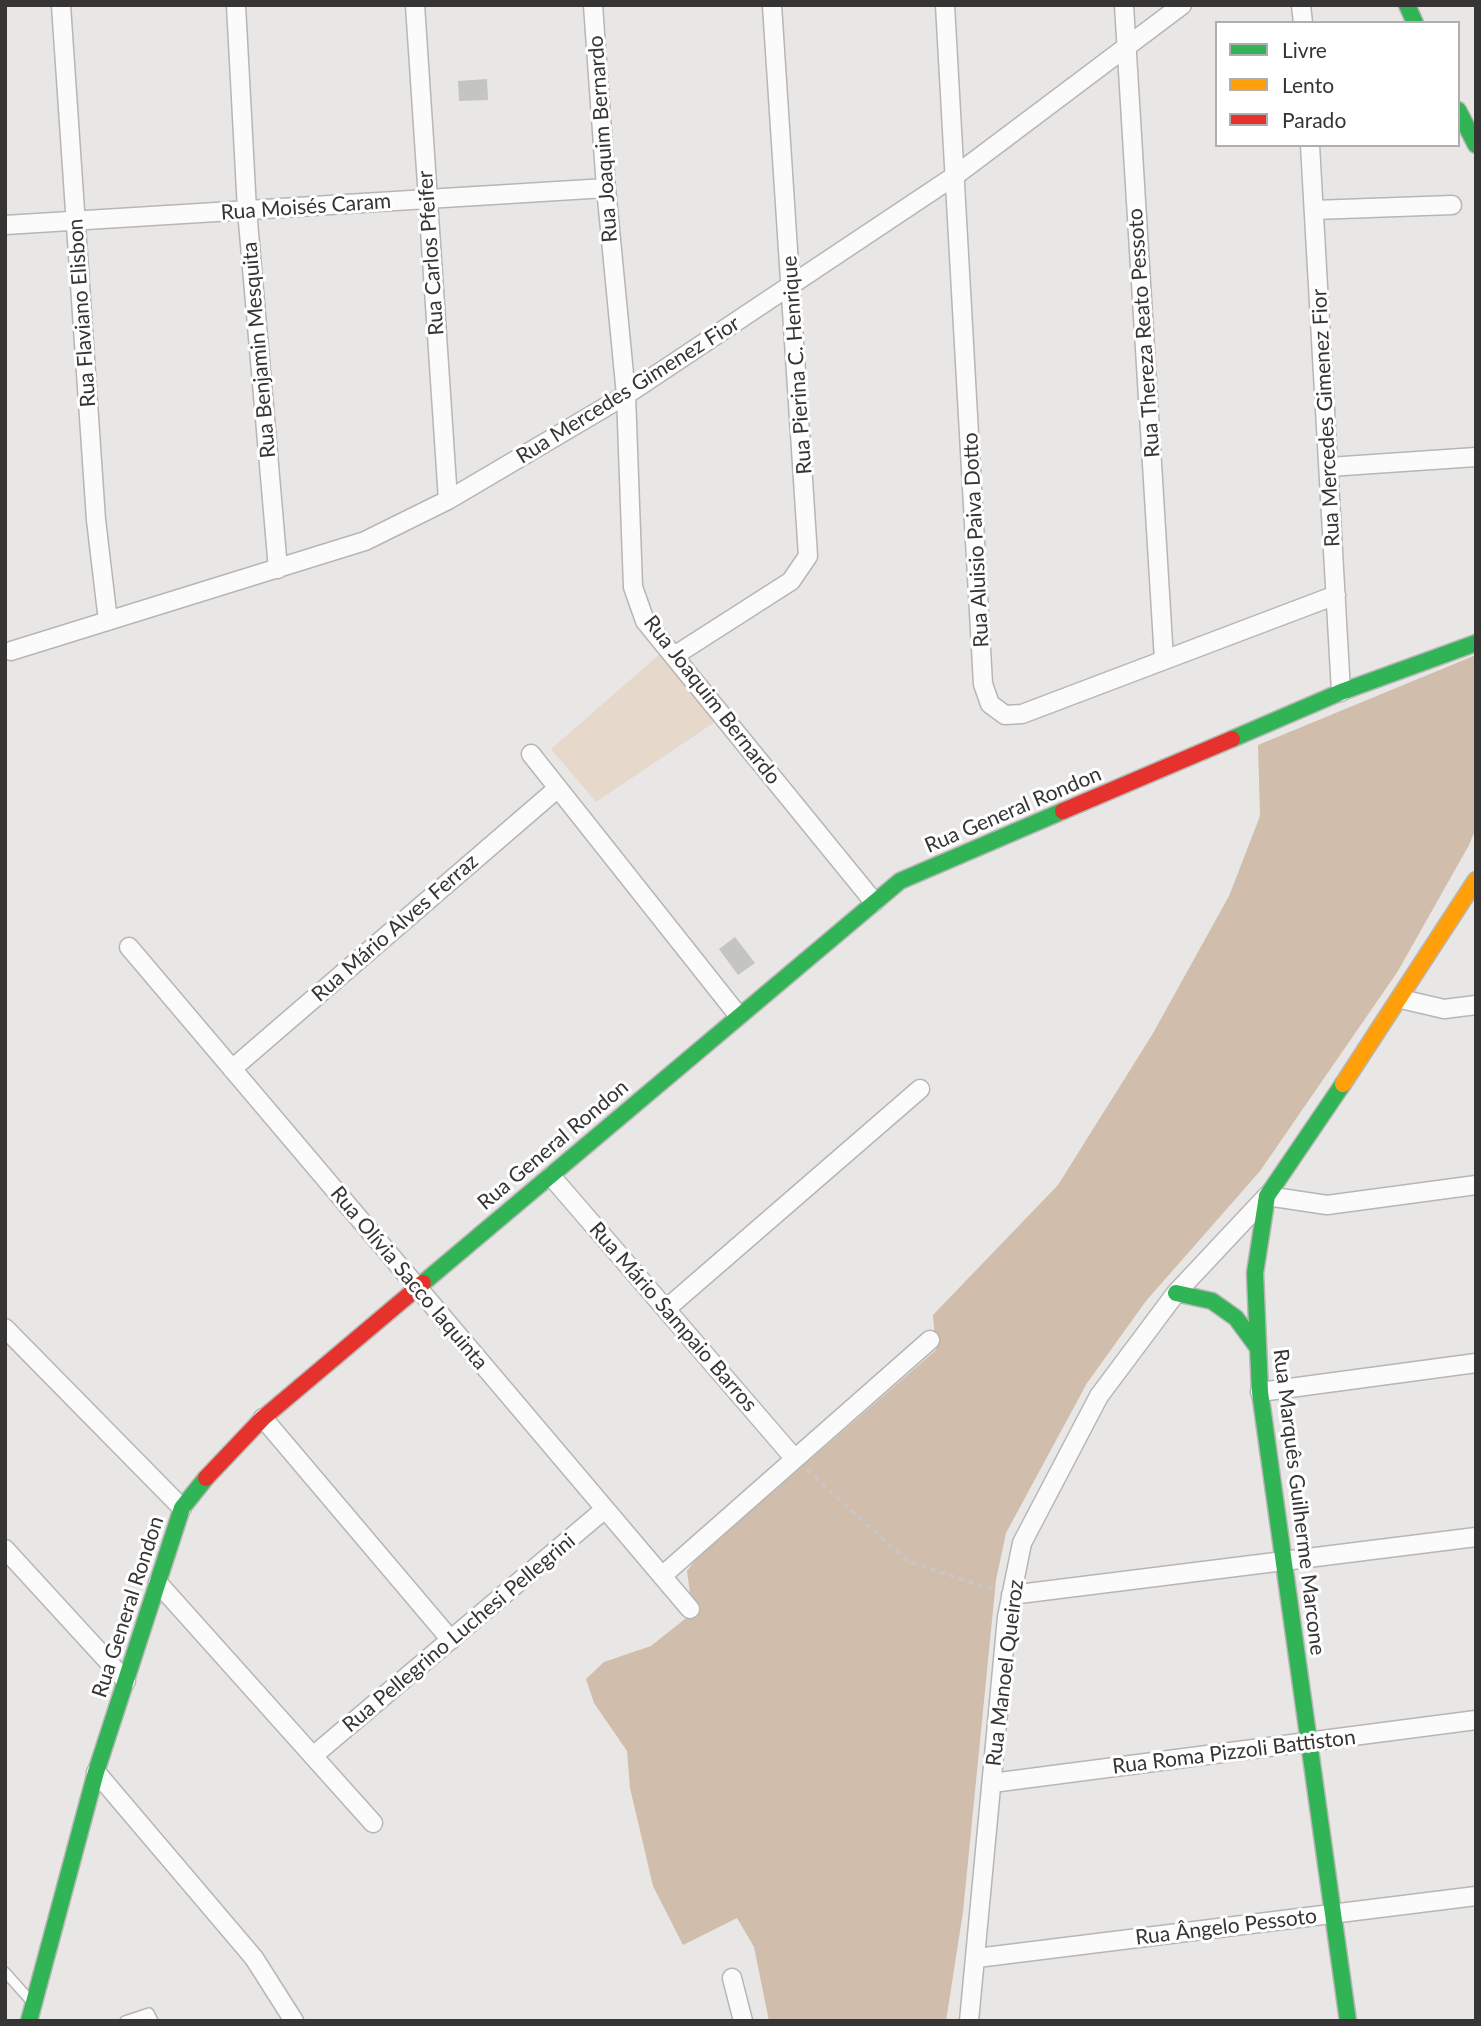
<!DOCTYPE html>
<meta charset="utf-8">
<style>
body{margin:0}
#map{position:relative;width:1481px;height:2026px;overflow:hidden;background:#e8e7e5;font-family:Lato,sans-serif}
canvas{display:block}
.frame{position:absolute;inset:0;border:7px solid #363534;pointer-events:none}
.legend{position:absolute;left:1215px;top:21px;width:245px;height:126px;box-sizing:border-box;background:#fff;border:2px solid #afaeae;margin:0;padding:9px 12px;list-style:none;font-size:21px;color:#363534}
.legend li{display:flex;align-items:center;gap:14px;height:35px}
.legend b{width:35px;border:2px solid #afaeae}
</style>
<div id="map">
<canvas width="1481" height="2026"></canvas>
<div class="frame"></div>
<ul class="legend">
<li><b style="height:9px;background:#30b455"></b>Livre</li>
<li><b style="height:9px;background:#ff9f0a"></b>Lento</li>
<li><b style="height:9px;background:#e5322d"></b>Parado</li>
</ul>
</div>
<script>
const c = document.querySelector('canvas').getContext('2d');
c.lineJoin = 'round';
function fillPath(path, color) { c.fillStyle = color; c.fill(path, 'evenodd'); }
const poly = rows => new Path2D(rows.map(r => 'M' + r).join(''));
function strokePath(path, color, width, dash) { c.strokeStyle = color; c.lineWidth = width; c.lineCap = dash ? 'butt' : 'round'; c.setLineDash(dash || []); c.stroke(path); }
function label(font, color, halo, rows, align = 'center') {
  c.font = font + ' Lato,sans-serif'; c.lineWidth = 6; c.setLineDash([]); c.textBaseline = 'middle'; c.strokeStyle = halo; c.fillStyle = color; for (const [text, x, y, turn = 0] of rows) {
    c.save(); c.translate(x, y); c.rotate((+turn || 0) * Math.PI / 180); c.textAlign = isNaN(turn) ? turn : align; if (halo) c.strokeText(text, 0, 0); c.fillText(text, 0, 0); c.restore();
  }
}
fillPath(poly([
 [660,654,715,722,596,802,551,749]
]), '#e6d8ca');
fillPath(poly([
 [1476,655,1476,828,1469,845,1398,971,1260,1171,1146,1301,1087,1383,1006,1533,996,1580,963,1912,946,2021,769,2021,754,1947,737,1918,683,1945,653,1886,630,1788,627,1751,594,1703,586,1679,604,1662,651,1646,700,1607,690,1593,687,1571,697,1558,936,1350,933,1315,1058,1185,1152,1035,1229,896,1260,816,1258,745]
]), '#d0bdab');
fillPath(poly([
 [487,79,488,100,459,101,458,81],
 [735,937,755,963,738,975,719,949]
]), '#c4c4c2');
const lane = poly([
 [5,1972,30,2000],
 [125,2021,149,2013,153,2021]
]);
const street = poly([
 [61,5,96,520,108,621],
 [236,5,247,210,278,569],
 [415,5,448,500],
 [593,5,606,188,626,395,633,587,645,621,874,902],
 [945,5,983,684,990,704,1005,715,1022,714,1336,595],
 [1124,5,1164,660],
 [1301,5,1303,23],
 [1310,145,1341,692],
 [1314,210,1452,205],
 [5,225,606,188],
 [1329,467,1476,457],
 [11,651,365,541,448,500,626,395,956,175,1182,5],
 [674,656,791,581,808,556,772,5],
 [531,754,738,1015],
 [129,947,690,1609],
 [1401,999,1444,1009,1476,1005],
 [232,1069,558,788],
 [551,1176,795,1459],
 [666,1309,920,1089],
 [5,1328,182,1508],
 [1260,1392,1476,1363],
 [263,1418,451,1640],
 [5,1549,126,1681],
 [662,1576,930,1340],
 [158,1583,373,1823],
 [1011,1595,1476,1537],
 [313,1756,605,1509],
 [96,1772,254,1958,294,2021],
 [992,1783,1476,1720],
 [977,1958,1476,1896],
 [732,1978,743,2021],
 [969,2021,1007,1617,1022,1543,1099,1396,1176,1293,1267,1196,1327,1205,1476,1185]
]);
const fast = poly([
 [1407,5,1415,23],
 [1458,110,1476,145],
 [1232,739,1341,692,1476,643],
 [1343,1084,1267,1196,1255,1273,1260,1392,1348,2021],
 [423,1283,900,881,1063,811],
 [1176,1293,1212,1301,1236,1318,1258,1348],
 [29,2021,96,1772,182,1508,206,1478]
]);
const slow = poly([
 [1343,1084,1476,880]
]);
const jam = poly([
 [1063,811,1232,739],
 [206,1478,263,1418,423,1283]
]);
strokePath(lane, '#b6b6b5', 12);
strokePath(street, '#b6b6b5', 21);
strokePath(fast, '#b6b6b5', 19);
strokePath(slow, '#b6b6b5', 19);
strokePath(jam, '#b6b6b5', 19);
strokePath(poly([
 [807,1470,907,1561,994,1590]
]), '#c8c7c6', 3.5, [5, 5]);
strokePath(lane, '#fcfbfb', 9);
strokePath(street, '#fcfbfb', 18);
strokePath(fast, '#30b455', 16);
strokePath(slow, '#ff9f0a', 16);
strokePath(jam, '#e5322d', 16);
label('21px', '#363534', '#fff', [
 ["Rua Joaquim Bernardo",603,139,-94],
 ["Rua Moisés Caram",306,207,-4],
 ["Rua Carlos Pfeifer",431,253,-94],
 ["Rua Flaviano Elisbon",82,313,-94],
 ["Rua Thereza Reato Pessoto",1144,333,-94],
 ["Rua Benjamin Mesquita",259,350,-95],
 ["Rua Pierina C. Henrique",797,365,-94],
 ["Rua Mercedes Gimenez Fior",628,390,-32],
 ["Rua Mercedes Gimenez Fior",1326,418,-93],
 ["Rua Aluisio Paiva Dotto",976,540,-93],
 ["Rua Joaquim Bernardo",712,700,52],
 ["Rua General Rondon",1013,810,-23],
 ["Rua Mário Alves Ferraz",395,928,-41],
 ["Rua General Rondon",553,1145,-40],
 ["Rua Olívia Sacco Iaquinta",409,1278,50],
 ["Rua Mário Sampaio Barros",673,1317,49],
 ["Rua Marquês Guilherme Marcone",1299,1502,83],
 ["Rua General Rondon",128,1607,-72],
 ["Rua Pellegrino Luchesi Pellegrini",459,1633,-40],
 ["Rua Manoel Queiroz",1005,1673,-83],
 ["Rua Roma Pizzoli Battiston",1234,1752,-7],
 ["Rua Ângelo Pessoto",1226,1927,-7]
]);
</script>
